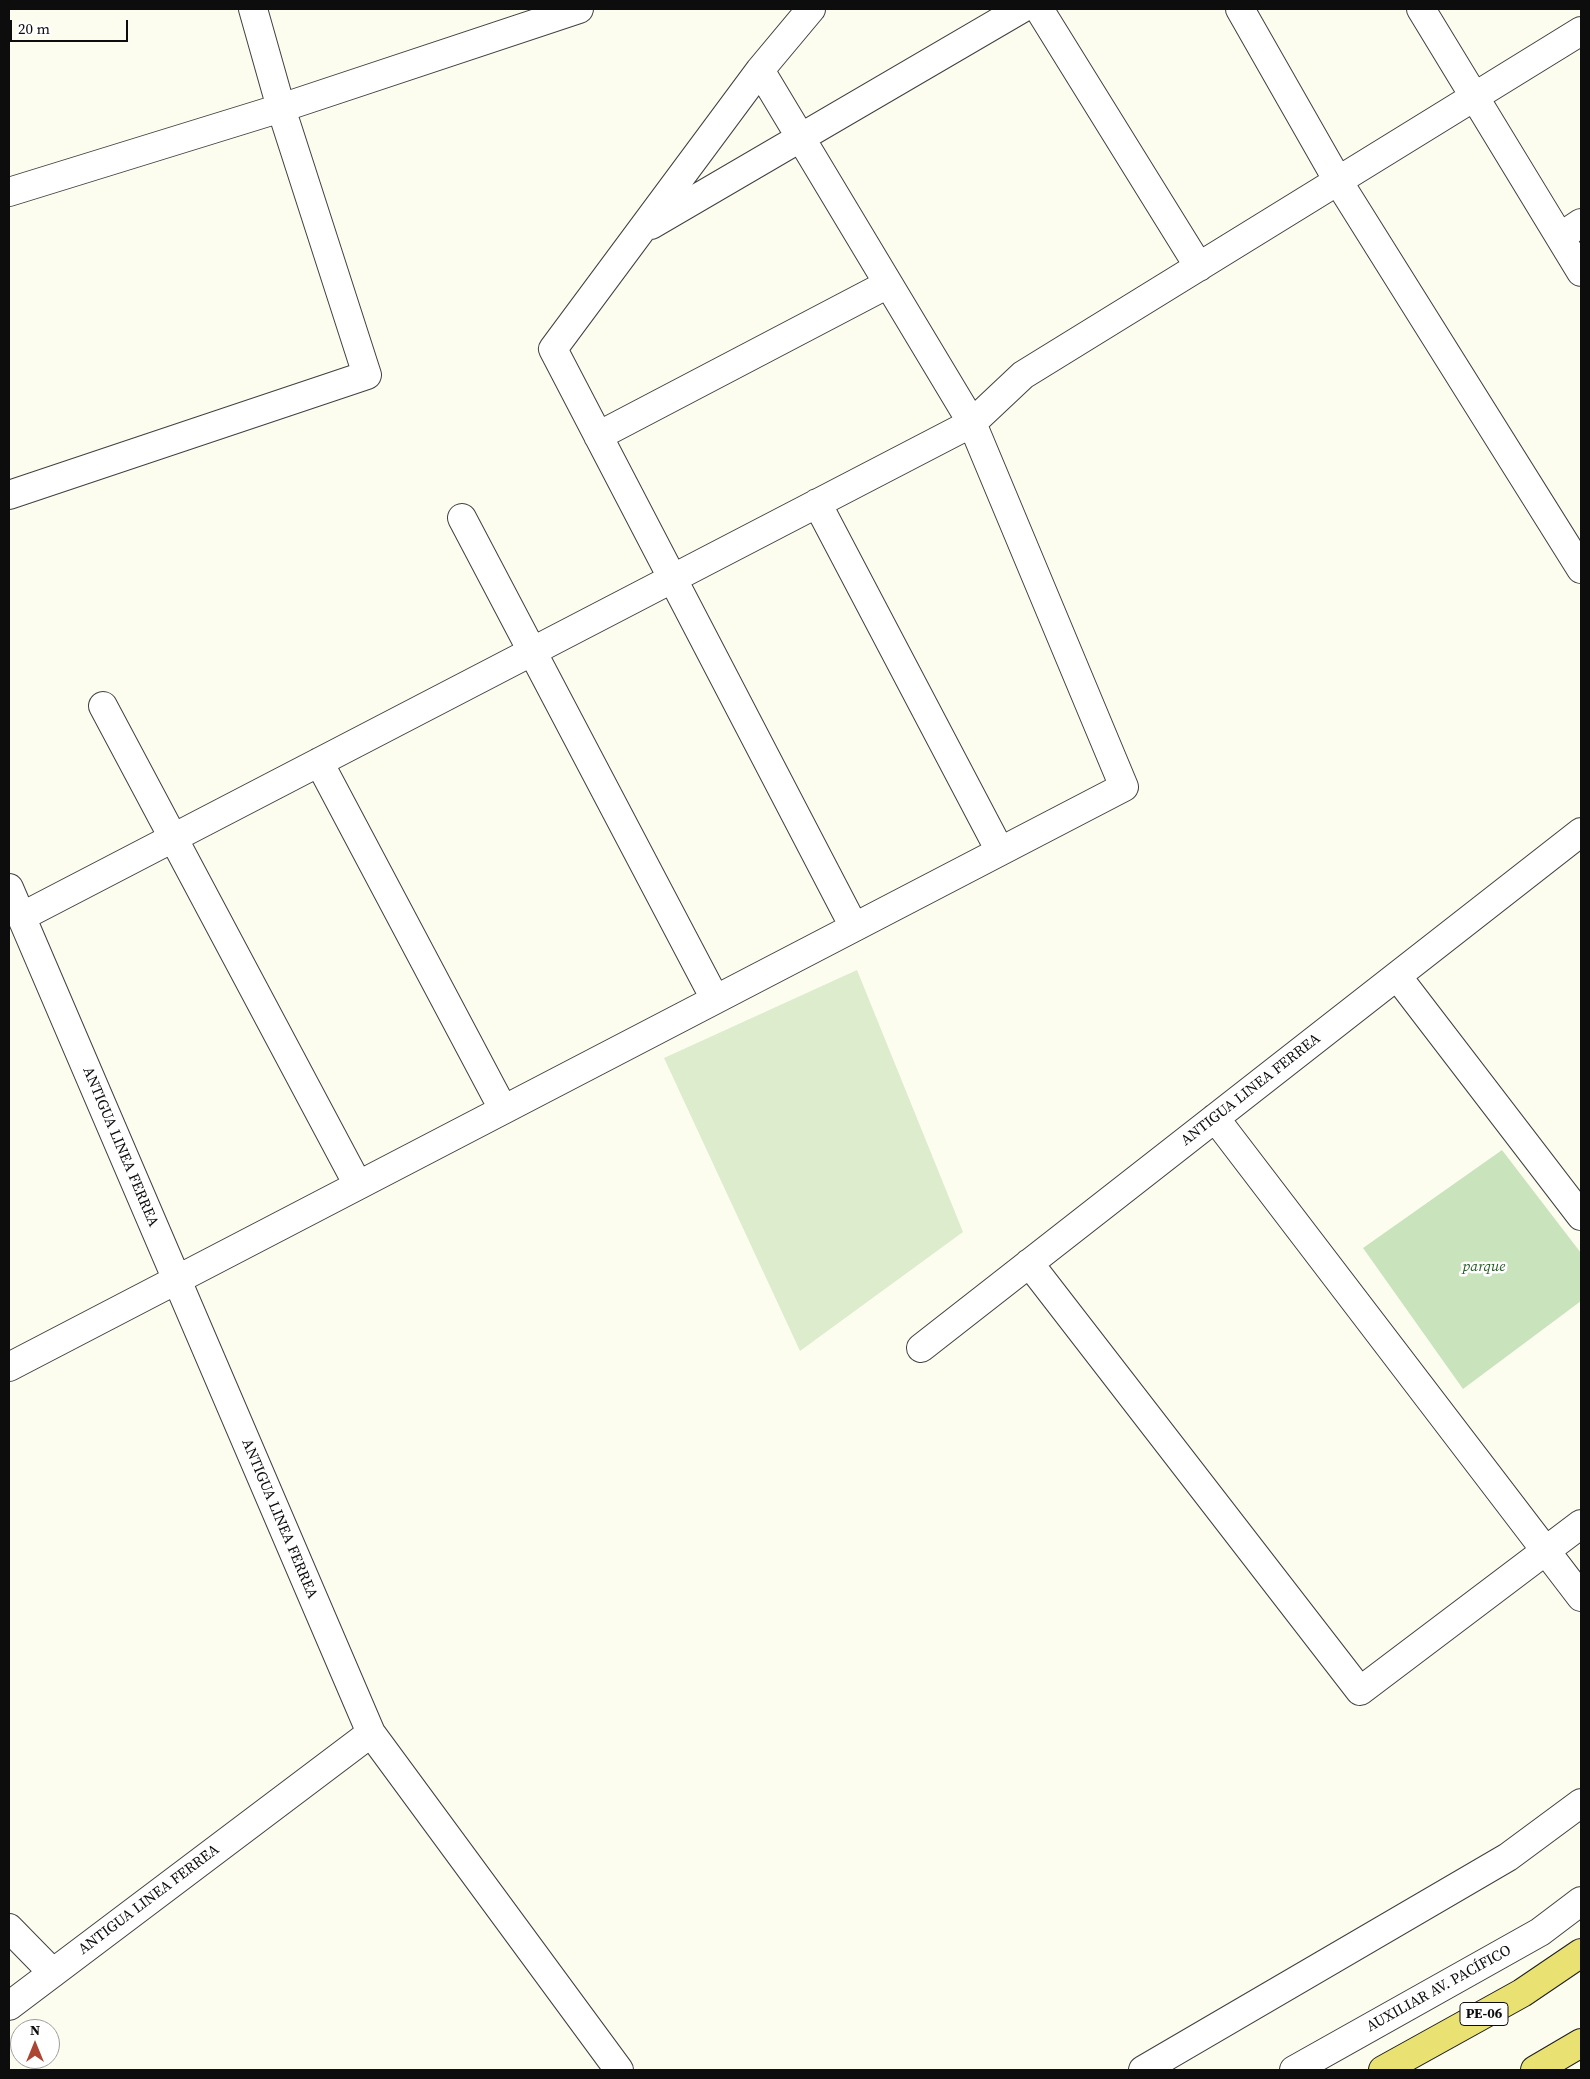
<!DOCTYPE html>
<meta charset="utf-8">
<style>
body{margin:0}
#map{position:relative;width:1590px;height:2079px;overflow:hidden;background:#fdfdef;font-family:"Source Serif 4",serif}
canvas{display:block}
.frame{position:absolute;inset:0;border:10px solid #0d0d0d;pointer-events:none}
.north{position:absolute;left:10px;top:2019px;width:50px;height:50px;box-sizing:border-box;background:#fff;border:1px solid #9e9e9e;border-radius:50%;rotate:0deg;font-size:14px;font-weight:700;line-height:20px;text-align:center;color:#0d0d0d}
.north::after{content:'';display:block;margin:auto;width:18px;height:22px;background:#ad4535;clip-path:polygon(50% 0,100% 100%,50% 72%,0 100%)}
.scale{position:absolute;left:10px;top:20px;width:118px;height:22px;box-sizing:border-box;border:2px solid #0d0d0d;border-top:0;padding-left:6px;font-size:15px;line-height:18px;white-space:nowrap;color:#0d0d0d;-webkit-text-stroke:4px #fff;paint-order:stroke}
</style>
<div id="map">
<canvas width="1590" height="2079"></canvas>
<div class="frame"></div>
<div class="north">N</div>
<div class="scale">20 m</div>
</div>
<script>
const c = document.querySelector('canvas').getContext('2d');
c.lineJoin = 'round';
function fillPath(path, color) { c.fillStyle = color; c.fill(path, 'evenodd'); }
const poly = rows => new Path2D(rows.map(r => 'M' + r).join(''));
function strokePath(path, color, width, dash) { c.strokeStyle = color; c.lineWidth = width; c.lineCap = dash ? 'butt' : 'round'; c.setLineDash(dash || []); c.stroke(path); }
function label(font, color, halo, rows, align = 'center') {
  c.font = font + ' "Source Serif 4",serif'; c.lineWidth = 5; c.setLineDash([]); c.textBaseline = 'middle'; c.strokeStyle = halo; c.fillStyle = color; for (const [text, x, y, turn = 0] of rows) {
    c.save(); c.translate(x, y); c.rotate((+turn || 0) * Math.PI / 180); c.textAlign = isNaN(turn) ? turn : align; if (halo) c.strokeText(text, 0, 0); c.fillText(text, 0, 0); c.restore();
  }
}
fillPath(poly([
 [1502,1150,1581,1253,1581,1301,1463,1389,1363,1248]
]), '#c9e4bc');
fillPath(poly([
 [857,970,963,1232,800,1351,664,1058]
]), '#dceccd');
const street = poly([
 [811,9,760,70,553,349,854,927],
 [1039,9,1199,267],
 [1240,9,1338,181,1581,569],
 [1421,9,1581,272],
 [9,192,281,108,579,9],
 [651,225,1021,9],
 [1560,237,1581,223],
 [598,436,888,284],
 [9,495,367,375,281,108,253,9],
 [817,503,1000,851],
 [462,518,715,999],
 [103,706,358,1185],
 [319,762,503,1109],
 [9,888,371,1733,9,2006],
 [21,917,972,423,1023,375,1581,31],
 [1397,976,1581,1216],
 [1215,1118,1581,1597],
 [1029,1263,1360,1691,1581,1524],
 [921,1348,1581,832],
 [9,1367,1124,787,972,423,760,70],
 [371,1733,619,2070],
 [9,1928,53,1973],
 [1143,2070,1508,1857,1581,1803],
 [1294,2070,1540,1932,1581,1901]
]);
const primary = poly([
 [1383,2070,1522,1993,1581,1953],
 [1535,2070,1581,2043]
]);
strokePath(street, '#404040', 30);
strokePath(primary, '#1e1e1e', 30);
strokePath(street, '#fff', 28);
strokePath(primary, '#e9e273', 28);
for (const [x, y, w] of [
 [1484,2014,48]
]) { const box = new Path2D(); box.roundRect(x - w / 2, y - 11.5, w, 23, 4); c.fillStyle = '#fff'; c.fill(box); strokePath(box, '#0d0d0d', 1); }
label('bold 14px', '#0d0d0d', null, [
 ["PE-06",1484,2014]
]);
label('15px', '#0d0d0d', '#fff', [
 ["ANTIGUA LINEA FERREA",1251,1090,-38],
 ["ANTIGUA LINEA FERREA",120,1147,67],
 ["ANTIGUA LINEA FERREA",279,1519,67],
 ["ANTIGUA LINEA FERREA",149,1900,-37],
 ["AUXILIAR AV. PACÍFICO",1439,1989,-29]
]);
label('italic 15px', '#265d25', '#fff', [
 ["parque",1484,1267]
]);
</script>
